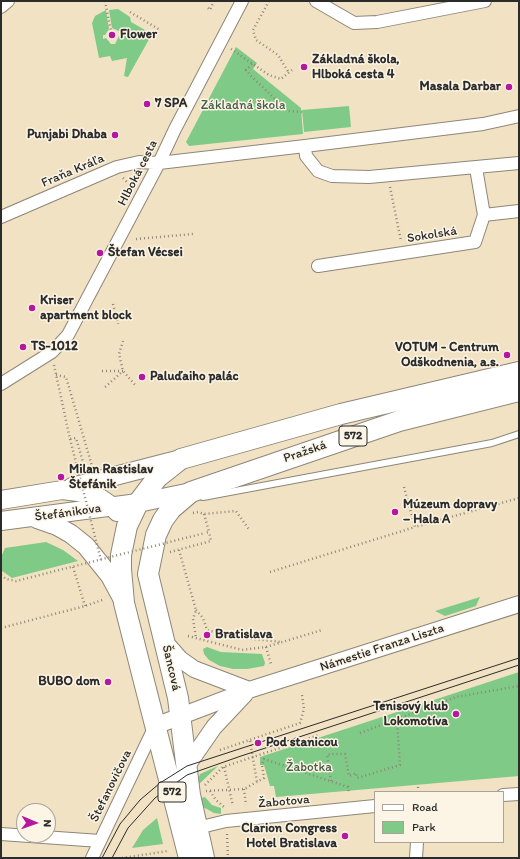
<!DOCTYPE html>
<meta charset="utf-8">
<style>
body{margin:0}
#map{position:relative;width:520px;height:859px;overflow:hidden;background:#f2e2c4;font-family:Itim,sans-serif}
canvas{display:block}
.frame{position:absolute;inset:0;border:2px solid #2b2b2b;pointer-events:none}
.legend{position:absolute;left:374px;top:791px;width:130px;height:52px;box-sizing:border-box;background:#fcf5e5;border:1px solid #a8a49b;margin:0;padding:5px 7px;list-style:none;font-size:12px;color:#2b2b2b}
.legend li{display:flex;align-items:center;gap:8px;height:20px}
.legend b{width:20px;border:1px solid #a8a49b}
.north{position:absolute;left:16px;top:803px;width:40px;height:40px;box-sizing:border-box;background:#fcf5e5;border:1px solid #a8a49b;border-radius:50%;rotate:92deg;font-size:11px;font-weight:700;line-height:16px;text-align:center;color:#2b2b2b}
.north::after{content:'';display:block;margin:auto;width:14px;height:18px;background:#b5179e;clip-path:polygon(50% 0,100% 100%,50% 72%,0 100%)}
</style>
<div id="map">
<canvas width="520" height="859"></canvas>
<div class="frame"></div>
<ul class="legend">
<li><b style="height:5px;background:#fff"></b>Road</li>
<li><b style="height:11px;background:#80ca87"></b>Park</li>
</ul>
<div class="north">N</div>
</div>
<script>
const c = document.querySelector('canvas').getContext('2d');
c.lineJoin = 'round';
function fillPath(path, color) { c.fillStyle = color; c.fill(path, 'evenodd'); }
const poly = rows => new Path2D(rows.map(r => 'M' + r).join(''));
function strokePath(path, color, width, dash) { c.strokeStyle = color; c.lineWidth = width; c.lineCap = dash ? 'butt' : 'round'; c.setLineDash(dash || []); c.stroke(path); }
function label(font, color, halo, rows, align = 'center') {
  c.font = font + ' Itim,sans-serif'; c.lineWidth = 3; c.setLineDash([]); c.textBaseline = 'middle'; c.strokeStyle = halo; c.fillStyle = color; for (const [text, x, y, turn = 0] of rows) {
    c.save(); c.translate(x, y); c.rotate((+turn || 0) * Math.PI / 180); c.textAlign = isNaN(turn) ? turn : align; if (halo) c.strokeText(text, 0, 0); c.fillText(text, 0, 0); c.restore();
  }
}
fillPath(poly([
 [118,9,130,17,131,22,152,34,128,77,124,76,127,58,112,61,110,56,99,58,92,23,95,16,106,10,109,29,105,35,103,35,103,39,106,38,111,44,115,44,119,36,121,35,121,32,112,28,109,10],
 [236,47,257,63,253,69,301,108,303,134,189,146,186,142],
 [349,106,351,127,304,132,302,110],
 [46,542,63,550,78,561,12,578,2,571,1,557,5,548],
 [480,597,476,606,445,616,435,611],
 [207,647,221,652,262,654,265,663,264,666,247,669,233,669,220,666,209,660,204,654,203,649],
 [519,672,519,776,276,797,274,786,270,786,264,765,260,765,260,757],
 [218,766,195,788,200,774],
 [205,797,212,805,221,808,221,814,214,813,203,807,197,799],
 [157,818,163,844,132,848,143,830]
]), '#80ca87');
const service = poly([
 [203,497,492,443,519,434]
]);
const minor = poly([
 [316,1,354,23,377,22,485,1],
 [1,7,8,1],
 [305,146,306,156,318,171,332,176,369,177,519,163],
 [484,215,519,211],
 [1,217,117,167,139,162,159,163,305,146,483,124,519,116],
 [318,266,475,242,484,215,476,168],
 [1,384,52,352,68,335,159,163,175,129,242,1],
 [503,795,519,794],
 [194,833,197,828,226,821,375,806],
 [1,834,100,841],
 [92,858,155,726],
 [416,858,417,842]
]);
const tertiary = poly([
 [165,642,180,659,194,669,249,690],
 [155,726,249,690,519,604],
 [187,766,214,727,245,694]
]);
const secondary = poly([
 [72,487,181,459],
 [1,500,62,490,94,494,113,507,117,512],
 [37,519,57,526,71,534,86,546,110,576,123,600],
 [1,521,138,503,191,492]
]);
const primary = poly([
 [189,858,124,603,121,569,121,555,127,526,138,503,157,478,181,459,341,414,519,372],
 [204,858,190,795,178,698,148,574,156,535,163,520,171,509,191,492,399,421,519,391]
]);
strokePath(service, '#8e8678', 8);
strokePath(minor, '#8e8678', 14);
strokePath(tertiary, '#8e8678', 18);
strokePath(secondary, '#8e8678', 20);
strokePath(primary, '#8e8678', 22);
strokePath(poly([
 [105,1,111,31],
 [269,1,253,30,256,40,278,55,289,73],
 [208,8,210,10,214,1],
 [130,12,160,30],
 [231,49,269,75,281,79,292,70],
 [252,64,246,70,251,76,288,111,302,112],
 [123,178,132,187],
 [390,187,401,241],
 [136,239,193,234],
 [113,304,118,324],
 [123,341,119,354,123,371,136,386],
 [54,365,70,439,76,438,85,469],
 [102,371,123,371,104,388],
 [56,375,66,377,92,466],
 [404,487,415,527,519,498],
 [193,513,198,512,204,514,236,511,250,531],
 [204,514,209,532,205,533],
 [179,550,196,610,193,619,196,638],
 [170,552,211,541,209,532],
 [73,567,85,606],
 [270,572,415,527],
 [196,610,203,618,207,630,233,637,282,642],
 [1,628,85,606,105,599],
 [188,636,242,650,266,647,322,630],
 [266,647,271,664],
 [360,733,456,697,519,686],
 [250,741,257,782],
 [220,750,300,723,304,709,302,695],
 [224,767,233,806],
 [331,781,327,755,332,754,345,754,349,776,356,773,357,778,400,765,397,720],
 [205,785,223,767,319,735],
 [418,787,418,792],
 [244,789,246,805],
 [206,791,244,789,264,778,262,765,264,759,348,787,349,794],
 [210,791,216,800,224,807],
 [227,834,228,858],
 [122,858,168,851]
]), '#8e8678', 2.5, [1, 3]);
strokePath(service, '#fff', 6);
strokePath(minor, '#fff', 12);
strokePath(tertiary, '#fff', 16);
strokePath(secondary, '#fff', 18);
strokePath(primary, '#fff', 20);
strokePath(poly([
 [102,858,120,824,140,800,160,783,187,766,519,658],
 [112,858,128,828,155,798,187,775,241,756,519,665]
]), '#2b2b2b', 1);
strokePath(poly([
 [70,439,101,560],
 [1,575,6,579,16,581,205,533]
]), '#8e8678', 2.5, [1, 3]);
for (const [x, y, r, color] of [
 [112,35,4,"#b5179e"],
 [304,67,4,"#b5179e"],
 [509,87,4,"#b5179e"],
 [147,104,4,"#b5179e"],
 [115,135,4,"#b5179e"],
 [100,253,4,"#b5179e"],
 [32,308,4,"#b5179e"],
 [23,347,4,"#b5179e"],
 [507,355,4,"#b5179e"],
 [142,377,4,"#b5179e"],
 [61,477,4,"#b5179e"],
 [395,512,4,"#b5179e"],
 [207,635,4,"#b5179e"],
 [108,682,4,"#b5179e"],
 [456,714,4,"#b5179e"],
 [258,743,4,"#b5179e"],
 [345,836,4,"#b5179e"]
]) { const dot = new Path2D(); dot.arc(x, y, r, 0, 2 * Math.PI); c.fillStyle = color; c.fill(dot); strokePath(dot, '#fcf5e5', 1.5); }
for (const [x, y, w] of [
 [353,436,28],
 [172,792,28]
]) { const box = new Path2D(); box.roundRect(x - w / 2, y - 10, w, 20, 3); c.fillStyle = '#fcf5e5'; c.fill(box); strokePath(box, '#2b2b2b', 1); }
label('bold 12px', '#2b2b2b', null, [
 ["572",353,436],
 ["572",172,792]
]);
label('bold 13px', '#2b2b2b', '#fcf5e5', [
 ["Flower",120,35],
 ["Základná škola,",312,60],
 ["Hlboká cesta 4",312,75],
 ["Masala Darbar",501,87,"right"],
 ["7 SPA",155,104],
 ["Punjabi Dhaba",107,135,"right"],
 ["Štefan Vécsei",108,253],
 ["Kriser",40,301],
 ["apartment block",40,316],
 ["TS-1012",31,347],
 ["VOTUM - Centrum",499,348,"right"],
 ["Odškodnenia, a.s.",499,363,"right"],
 ["Paluďaiho palác",150,377],
 ["Milan Rastislav",69,470],
 ["Štefánik",69,485],
 ["Múzeum dopravy",403,505],
 ["– Hala A",403,520],
 ["Bratislava",215,635],
 ["BUBO dom",100,682,"right"],
 ["Tenisový klub",448,707,"right"],
 ["Lokomotíva",448,722,"right"],
 ["Pod stanicou",266,743],
 ["Clarion Congress",337,829,"right"],
 ["Hotel Bratislava",337,844,"right"]
], 'left');
label('13px', '#445b47', '#fcf5e5', [
 ["Základná škola",243,106],
 ["Žabotka",309,768]
]);
label('13px', '#2b2b2b', '#fcf5e5', [
 ["Fraňa Kráľa",73,171,-23],
 ["Hlboká cesta",138,173,-63],
 ["Sokolská",432,235,-9],
 ["Pražská",305,452,-19],
 ["Štefánikova",68,513,-8],
 ["Námestie Franza Liszta",382,648,-18],
 ["Šancová",171,668,77],
 ["Štefanovičova",111,786,-64],
 ["Žabotova",284,802,-5]
]);
</script>
